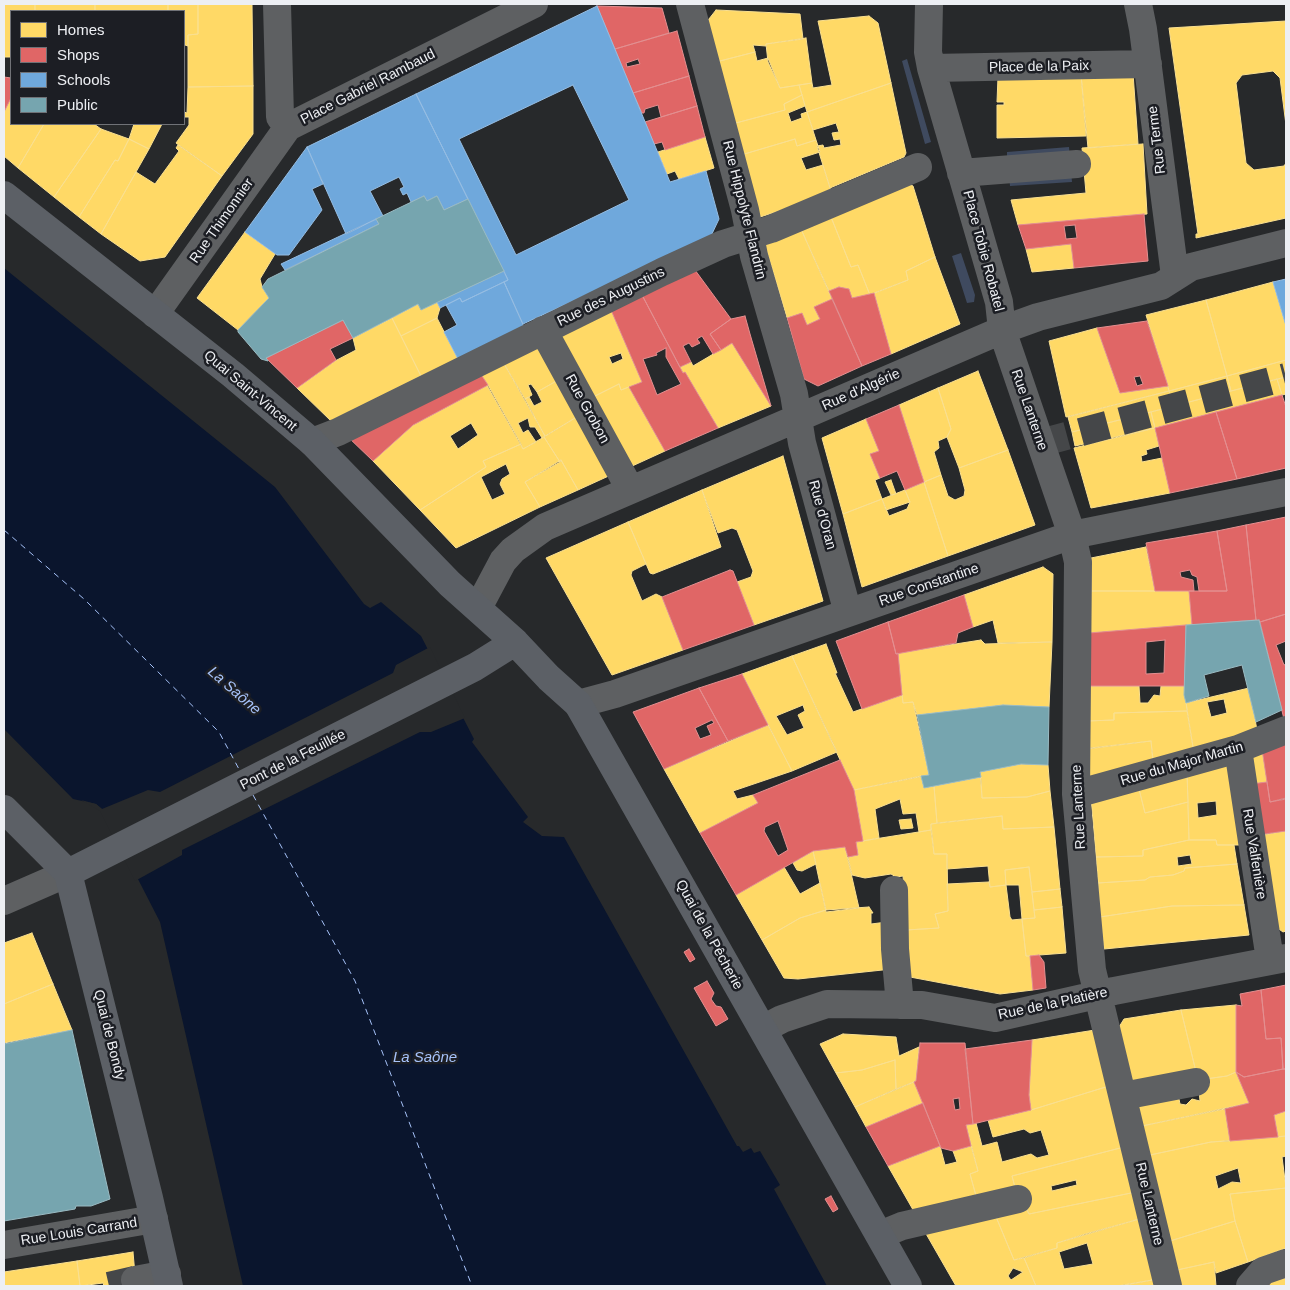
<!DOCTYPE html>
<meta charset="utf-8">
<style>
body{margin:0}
#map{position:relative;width:1290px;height:1290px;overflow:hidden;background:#27292b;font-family:Arial,sans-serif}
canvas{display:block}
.frame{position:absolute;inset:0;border:5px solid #edeff3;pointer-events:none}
.legend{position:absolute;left:10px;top:10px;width:175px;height:115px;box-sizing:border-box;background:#1c1e24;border:1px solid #707277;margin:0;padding:6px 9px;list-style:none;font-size:15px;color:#edeff3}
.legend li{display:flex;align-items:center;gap:10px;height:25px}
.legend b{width:25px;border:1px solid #707277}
</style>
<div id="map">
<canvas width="1290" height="1290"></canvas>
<div class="frame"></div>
<ul class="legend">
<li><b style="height:14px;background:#ffd966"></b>Homes</li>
<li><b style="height:14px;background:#e06666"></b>Shops</li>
<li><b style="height:14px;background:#6fa8dc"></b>Schools</li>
<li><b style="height:14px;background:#76a5af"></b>Public</li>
</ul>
</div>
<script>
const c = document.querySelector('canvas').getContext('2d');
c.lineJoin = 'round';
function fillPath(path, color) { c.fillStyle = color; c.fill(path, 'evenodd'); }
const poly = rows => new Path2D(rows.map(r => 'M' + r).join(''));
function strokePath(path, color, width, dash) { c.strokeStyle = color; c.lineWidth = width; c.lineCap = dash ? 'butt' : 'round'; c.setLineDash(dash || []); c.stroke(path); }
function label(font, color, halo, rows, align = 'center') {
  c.font = font + ' Arial,sans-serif'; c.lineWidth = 5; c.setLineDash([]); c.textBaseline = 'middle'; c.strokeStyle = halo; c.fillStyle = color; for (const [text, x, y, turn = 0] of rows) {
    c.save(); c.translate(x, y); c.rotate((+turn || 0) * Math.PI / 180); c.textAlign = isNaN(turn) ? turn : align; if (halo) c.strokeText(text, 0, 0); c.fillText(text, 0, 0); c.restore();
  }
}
fillPath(poly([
 [907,59,931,142,925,144,902,61],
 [1069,147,1070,158,1007,162,1007,152],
 [1071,171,1072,182,1010,186,1009,175],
 [961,253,975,295,974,302,967,303,952,256]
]), '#3f4a5f');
fillPath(poly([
 [4,268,275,487,364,604,370,608,381,602,421,636,474,739,472,742,528,817,523,822,542,836,564,837,737,1146,739,1146,743,1152,751,1148,754,1153,760,1151,780,1185,774,1189,827,1286,243,1286,160,922,102,809,96,804,73,799,4,729]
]), '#0a152d');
fillPath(poly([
 [430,647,465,718,431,732,420,732,182,850,182,855,135,881,100,811,81,800,96,804,102,809,148,790,160,792,393,673,396,665]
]), '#27292b');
const homes = poly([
 [4,4,35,4,35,11,11,11,11,57,4,57,4,4],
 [35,4,95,4,95,11,35,11,35,4],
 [95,4,168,4,168,11,95,11,95,4],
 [168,4,198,4,198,34,188,35,188,46,185,45,184,43,184,11,168,11,168,4],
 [198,4,252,4,253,86,188,87,188,35,198,34,198,4],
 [716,10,800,14,803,39,766,44,766,46,753,45,755,52,716,62,705,24,716,10],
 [869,16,878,23,891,83,807,112,799,85,812,83,813,88,832,85,818,21,869,16],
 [1286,21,1286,125,1280,78,1273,71,1242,75,1236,83,1246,163,1254,170,1284,166,1286,163,1286,218,1196,238,1196,234,1198,234,1169,28,1286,21],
 [806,38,812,83,780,88,768,62,766,44,806,38],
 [755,52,757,61,768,58,780,88,799,85,802,95,784,104,785,110,732,124,716,62,755,52],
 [1133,73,1138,144,1088,148,1081,74,1133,73],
 [1081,74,1086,136,997,138,997,105,1004,105,1004,102,997,102,998,77,1081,74],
 [891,83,906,153,904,157,830,188,817,146,823,145,824,148,841,145,840,139,834,140,832,133,839,132,836,123,813,130,807,112,891,83],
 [253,86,253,134,222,176,176,143,189,125,189,117,184,117,184,112,187,113,188,87,253,86],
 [802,95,805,106,788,113,791,122,802,118,801,114,807,112,816,140,797,146,795,139,741,155,732,124,785,110,784,104,802,95],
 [11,98,11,124,44,124,18,168,4,156,4,112,11,98],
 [44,124,94,124,101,129,54,197,18,168,44,124],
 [134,124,162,124,149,149,129,139,134,124],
 [101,129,129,139,118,161,115,160,79,217,54,197,101,129],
 [705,137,714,168,679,179,675,171,667,174,658,152,705,137],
 [129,139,149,149,101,234,79,217,115,160,118,161,129,139],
 [795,139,797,146,816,140,820,152,801,158,806,170,823,165,832,194,757,218,741,155,795,139],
 [1143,144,1147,214,1018,225,1011,200,1086,193,1082,148,1143,144],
 [178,145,222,176,165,257,140,261,101,234,136,172,155,184,179,151,176,148,178,145],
 [909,184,913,186,935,257,906,271,908,280,870,295,858,265,851,267,831,217,909,184],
 [831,217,851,267,858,265,870,295,852,298,849,289,839,287,829,291,801,229,831,217],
 [801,229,832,299,814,307,820,319,807,325,802,313,787,318,765,245,801,229],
 [245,232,275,254,260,279,262,287,269,298,238,330,197,298,245,232],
 [1071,244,1074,268,1032,272,1026,249,1071,244],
 [935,257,960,324,891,354,874,293,908,280,906,271,935,257],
 [1273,282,1286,326,1286,360,1227,376,1206,300,1273,282],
 [1206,300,1227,376,1169,391,1146,315,1206,300],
 [437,302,440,308,437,318,401,336,392,318,418,304,421,310,437,302],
 [611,310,642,382,621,390,619,384,591,398,556,336,611,310],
 [621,353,623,359,612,364,609,357,621,353],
 [392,318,421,376,331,421,297,388,335,361,356,350,353,338,392,318],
 [437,318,458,359,421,376,401,336,437,318],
 [1097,328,1120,393,1168,386,1169,391,1066,417,1049,341,1097,328],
 [540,343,560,379,537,392,531,384,528,385,532,395,525,399,503,362,540,343],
 [732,343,771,406,718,428,685,372,683,373,680,367,691,362,693,366,732,343],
 [1286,360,1286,377,1231,391,1227,376,1286,360],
 [503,362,545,436,542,438,535,427,530,427,528,418,518,423,523,433,528,430,536,442,523,449,480,373,503,362],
 [978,371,1008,450,959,468,947,437,951,429,938,388,978,371],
 [1227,376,1231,391,1174,406,1169,391,1227,376],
 [1286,377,1286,394,1282,395,1277,379,1286,377],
 [560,379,580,415,545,436,525,399,529,397,534,406,542,402,537,392,560,379],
 [1277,379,1282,395,1216,412,1212,396,1277,379],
 [619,384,621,390,629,387,665,451,630,467,591,398,619,384],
 [488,385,521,444,483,461,486,467,420,510,373,461,413,425,488,385],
 [471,423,478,435,458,449,450,436,471,423],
 [938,388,951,429,947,437,938,441,939,448,934,452,941,475,924,482,899,405,938,388],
 [1169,391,1174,406,1072,432,1068,417,1169,391],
 [1212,396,1216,412,1155,428,1151,412,1212,396],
 [1151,412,1155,428,1075,446,1072,432,1151,412],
 [580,415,613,474,578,490,561,460,560,462,544,437,580,415],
 [866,419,879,451,870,454,880,478,875,480,882,499,843,514,822,438,866,419],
 [1155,428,1159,446,1146,450,1147,454,1141,456,1142,462,1162,458,1170,493,1091,508,1074,448,1155,428],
 [544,437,560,462,525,482,540,507,456,548,420,510,486,467,483,461,521,444,523,449,544,437],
 [506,464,510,474,502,479,500,484,505,494,492,500,481,477,506,464],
 [1008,450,1035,525,948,556,924,482,941,475,948,496,955,500,964,496,965,490,959,468,1008,450],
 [783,456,823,601,754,625,737,582,751,577,753,571,737,530,732,528,718,533,702,490,783,456],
 [561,460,578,490,540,507,525,482,561,460],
 [891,480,896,494,891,495,885,482,891,480],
 [924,482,948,556,862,587,843,514,882,499,889,516,907,509,910,502,905,490,924,482],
 [702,490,721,547,653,574,650,573,628,522,702,490],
 [905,490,910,502,886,510,882,499,905,490],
 [628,522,646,564,632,571,631,575,642,601,656,594,662,597,683,650,612,675,546,558,628,522],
 [1146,547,1155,591,1091,591,1091,558,1146,547],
 [1043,567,1053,574,1052,642,998,643,993,620,973,627,964,595,1043,567],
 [1091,591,1189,591,1192,625,1089,633,1091,591],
 [981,640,985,644,1052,642,1049,707,1003,705,917,715,913,702,903,703,898,653,981,640],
 [826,644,837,673,835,673,853,712,902,695,903,703,913,702,929,775,854,790,792,656,826,644],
 [792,656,837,752,792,771,742,674,792,656],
 [803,705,805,711,798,715,804,728,787,735,776,716,803,705],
 [1088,686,1139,686,1140,703,1148,703,1154,695,1160,696,1161,686,1185,686,1187,711,1114,713,1114,720,1087,721,1088,686],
 [1249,688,1257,730,1194,753,1186,703,1249,688],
 [1224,699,1227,713,1211,717,1207,702,1224,699],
 [1187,711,1194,753,1153,763,1151,741,1087,749,1087,721,1114,720,1114,713,1187,711],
 [768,725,792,771,733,791,737,799,753,795,758,803,700,833,664,769,768,725],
 [1151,741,1154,768,1083,781,1081,749,1151,741],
 [1262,749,1267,782,1251,784,1247,753,1262,749],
 [1235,756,1246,845,1217,845,1216,840,1189,840,1187,771,1235,756],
 [1216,801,1217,815,1198,818,1197,803,1216,801],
 [1021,764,1048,765,1050,791,1027,797,982,798,980,772,1021,764],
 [1187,771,1188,802,1145,813,1138,785,1187,771],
 [921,776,924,788,934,786,937,823,931,824,931,830,919,832,916,813,903,814,900,799,875,809,879,838,863,841,854,790,921,776],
 [981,777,982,798,1027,797,1050,791,1054,827,1003,829,1002,816,937,823,934,786,981,777],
 [1138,785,1145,813,1188,802,1189,840,1143,850,1143,856,1096,857,1091,798,1138,785],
 [1002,816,1003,829,1054,827,1060,889,1032,892,1029,867,1005,870,1006,885,990,887,988,866,947,869,947,854,934,854,931,824,1002,816],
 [911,819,913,828,901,829,899,820,911,819],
 [931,830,934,854,947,854,948,911,935,914,939,928,906,930,903,876,896,877,891,874,865,878,852,875,848,857,858,855,856,842,931,830],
 [1286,831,1286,931,1283,932,1276,927,1262,835,1286,831],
 [1189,840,1216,840,1217,845,1234,845,1237,864,1185,868,1184,871,1173,875,1150,877,1145,880,1098,883,1096,857,1143,856,1143,850,1189,840],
 [1190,855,1192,864,1178,866,1177,857,1190,855],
 [845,847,859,908,826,912,813,851,845,847],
 [813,851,816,864,802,871,797,870,793,863,813,851],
 [1237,864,1244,905,1172,906,1100,917,1098,883,1145,880,1150,877,1173,875,1184,871,1185,868,1237,864],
 [784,867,800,894,820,883,826,910,800,918,762,940,736,895,784,867],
 [1029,867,1035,918,1022,919,1019,885,1006,885,1005,870,1029,867],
 [989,882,990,887,1006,885,1010,917,1012,920,1022,919,1026,956,1030,956,1033,990,1000,994,910,977,906,930,939,928,935,914,948,911,947,884,989,882],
 [1060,889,1062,907,1034,910,1032,892,1060,889],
 [1244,905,1249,935,1104,949,1100,917,1172,906,1244,905],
 [869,907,873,913,871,913,871,924,887,922,892,969,798,979,784,978,762,940,800,918,826,910,869,907],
 [1062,907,1066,953,1026,956,1022,919,1035,918,1034,910,1062,907],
 [32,933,53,984,4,1004,4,943,32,933],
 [53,984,72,1030,4,1043,4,1004,53,984],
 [1236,1005,1236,1072,1227,1076,1198,1080,1181,1010,1236,1005],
 [1181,1010,1197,1076,1134,1089,1119,1027,1124,1019,1181,1010],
 [1095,1030,1109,1086,1031,1110,1029,1095,1032,1040,1095,1030],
 [843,1034,896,1037,899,1056,919,1047,916,1081,896,1089,895,1060,862,1070,836,1073,820,1044,843,1034],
 [895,1060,896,1089,855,1107,836,1073,862,1070,895,1060],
 [1236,1072,1249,1103,1142,1126,1136,1096,1177,1089,1180,1104,1186,1105,1192,1099,1200,1101,1198,1080,1227,1076,1236,1072],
 [914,1082,923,1103,866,1127,855,1107,914,1082],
 [1109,1086,1124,1147,1012,1176,1016,1191,978,1203,970,1174,978,1171,966,1125,976,1123,982,1146,997,1142,1002,1162,1031,1154,1037,1158,1049,1155,1041,1130,1030,1133,1024,1129,993,1137,988,1120,1031,1110,1109,1086],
 [1225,1109,1230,1141,1211,1142,1150,1155,1142,1126,1225,1109],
 [1286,1111,1286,1136,1278,1137,1274,1115,1286,1111],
 [1286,1136,1286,1156,1282,1157,1286,1188,1230,1194,1235,1221,1170,1241,1150,1155,1211,1142,1286,1136],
 [1238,1168,1241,1183,1232,1182,1218,1189,1215,1176,1238,1168],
 [940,1146,945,1165,957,1162,953,1151,971,1146,978,1171,970,1174,978,1203,916,1215,888,1166,940,1146],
 [1124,1147,1136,1192,1029,1214,1016,1191,1012,1176,1124,1147],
 [1076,1180,1077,1185,1052,1191,1051,1186,1076,1180],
 [1286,1188,1286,1248,1248,1262,1235,1221,1230,1194,1286,1188],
 [1136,1192,1143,1218,1085,1234,1057,1243,1057,1248,1014,1260,994,1212,1025,1204,1029,1214,1136,1192],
 [994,1212,1014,1260,1024,1258,1036,1286,956,1286,925,1232,994,1212],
 [1013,1268,1023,1272,1011,1280,1008,1276,1013,1268],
 [1143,1218,1158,1279,1117,1286,1036,1286,1024,1258,1057,1248,1057,1243,1143,1218],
 [1087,1243,1093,1264,1064,1269,1059,1252,1087,1243],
 [1235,1221,1248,1262,1216,1273,1214,1262,1177,1270,1170,1241,1235,1221],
 [133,1252,136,1286,104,1286,103,1283,80,1286,77,1261,133,1252],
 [77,1261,80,1286,4,1286,4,1272,77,1261],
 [1214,1262,1216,1286,1181,1286,1177,1270,1214,1262],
 [1286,1278,1286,1286,1263,1286,1264,1283,1286,1278],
 [1158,1279,1159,1286,1126,1286,1125,1285,1158,1279]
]);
fillPath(homes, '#ffd966');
strokePath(homes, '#fae090', 1);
const shops = poly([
 [597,6,662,8,669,33,615,49,597,6],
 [677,31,689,76,633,93,615,49,677,31],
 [638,59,640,64,627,67,626,63,638,59],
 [689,76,697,106,661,117,658,105,645,109,644,113,642,113,633,93,689,76],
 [4,77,11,78,11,98,4,112,4,77],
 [697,106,705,137,665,150,662,142,654,144,645,122,697,106],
 [1144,214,1148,261,1074,268,1071,244,1026,249,1018,225,1144,214],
 [1075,225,1077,238,1066,239,1064,226,1075,225],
 [695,270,731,319,710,334,721,350,713,354,702,336,697,339,700,343,692,347,689,343,683,346,691,362,680,367,642,295,695,270],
 [839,287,849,289,852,298,874,293,891,354,862,366,829,291,839,287],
 [642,295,683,373,685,372,718,428,665,451,629,387,642,382,611,310,642,295],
 [666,348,666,357,681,384,657,395,643,359,657,355,656,353,666,348],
 [832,299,862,366,818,386,804,379,787,318,802,313,807,325,820,319,814,307,832,299],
 [745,316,750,334,771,406,732,343,721,350,710,334,731,319,745,316],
 [343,320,353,338,330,349,336,360,297,388,266,358,343,320],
 [1147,321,1168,386,1120,393,1097,328,1147,321],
 [1140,376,1143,384,1137,386,1134,377,1140,376],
 [480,373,488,385,413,425,373,461,347,436,480,373],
 [1282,395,1286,407,1286,468,1237,479,1216,412,1282,395],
 [899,405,924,482,905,490,897,471,880,478,870,454,879,451,866,419,899,405],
 [1216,412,1237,479,1170,493,1155,428,1216,412],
 [1286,517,1286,614,1260,622,1256,620,1246,525,1286,517],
 [1246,525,1256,620,1192,625,1189,591,1227,591,1217,531,1246,525],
 [1217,531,1227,591,1199,591,1197,577,1192,575,1190,570,1180,572,1181,577,1193,580,1194,591,1155,591,1146,543,1217,531],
 [730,570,733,571,754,625,683,650,662,597,730,570],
 [964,595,973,627,958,633,956,643,896,654,888,622,964,595],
 [1286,614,1286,641,1276,645,1284,665,1286,664,1286,719,1284,719,1260,622,1286,614],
 [888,622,896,654,898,653,902,695,862,709,836,641,888,622],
 [1186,625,1185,686,1088,686,1089,633,1186,625],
 [1165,640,1164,673,1146,674,1146,642,1165,640],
 [742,674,768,725,728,741,699,688,742,674],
 [699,688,728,741,664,769,633,712,699,688],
 [712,720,714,723,707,726,711,735,700,739,695,728,712,720],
 [1286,742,1286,798,1270,802,1262,749,1286,742],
 [840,760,854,790,863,841,856,842,858,855,848,857,845,847,813,851,736,895,700,833,758,803,753,795,840,760],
 [778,821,788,850,778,856,764,831,765,827,778,821],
 [1267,782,1270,802,1286,799,1286,831,1257,835,1251,784,1267,782],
 [689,949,695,959,690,962,684,952,689,949],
 [1039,955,1044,962,1046,988,1033,990,1030,956,1039,955],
 [707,981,714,993,711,999,716,1006,721,1007,728,1019,716,1026,694,988,707,981],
 [1286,985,1286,1069,1283,1069,1281,1038,1266,1039,1261,990,1286,985],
 [1261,990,1266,1039,1281,1038,1283,1069,1244,1077,1236,1072,1236,1005,1242,1006,1240,994,1261,990],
 [1032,1040,1029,1095,1031,1110,973,1124,965,1049,1032,1040],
 [920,1043,965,1043,973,1124,966,1125,971,1146,953,1151,941,1148,914,1082,916,1081,920,1043],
 [959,1098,960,1109,955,1110,953,1099,959,1098],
 [1283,1069,1286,1069,1286,1111,1274,1115,1278,1137,1230,1141,1225,1109,1249,1103,1236,1072,1244,1077,1283,1069],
 [923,1103,940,1146,888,1166,866,1127,923,1103],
 [831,1196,838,1209,833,1212,825,1199,831,1196]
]);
fillPath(shops, '#e06666');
strokePath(shops, '#e48f90', 1);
const schools = poly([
 [597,6,670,182,706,171,719,219,710,238,523,324,504,282,508,280,416,94,597,6],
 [573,85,629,200,516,255,459,139,573,85],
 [416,94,468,199,444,210,437,196,427,201,424,196,411,202,407,193,403,195,400,189,404,187,399,177,370,191,383,216,346,234,307,147,416,94],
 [307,147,323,184,312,189,322,210,289,255,277,255,245,232,307,147],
 [376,219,379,224,285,270,281,264,376,219],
 [504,271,508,280,462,302,460,298,440,308,437,302,504,271],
 [1286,279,1286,326,1273,282,1286,279],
 [504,282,524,327,458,359,444,332,457,325,446,305,460,298,462,302,504,282]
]);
fillPath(schools, '#6fa8dc');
strokePath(schools, '#95bde3', 1);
const public = poly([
 [424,196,427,201,437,196,444,210,468,199,504,271,421,310,418,304,353,338,343,320,266,358,268,361,261,359,238,332,238,330,269,298,262,287,268,279,379,224,376,219,424,196],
 [1259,620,1282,710,1256,722,1242,665,1204,675,1209,696,1186,703,1184,695,1186,625,1259,620],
 [1003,705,1049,707,1048,765,1021,764,980,772,981,777,924,788,921,776,929,775,917,715,1003,705],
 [72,1030,110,1199,91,1206,76,1206,75,1209,4,1221,4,1044,72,1030]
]);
fillPath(public, '#76a5af');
strokePath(public, '#9abbc3', 1);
strokePath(poly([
 [4,530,84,599,219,732,240,771],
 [253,795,355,981,472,1286]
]), '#a6c2f9', 1, [6, 5]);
strokePath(poly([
 [1040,443,1286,377],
 [109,1286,135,1280]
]), '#454749', 28, [28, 14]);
strokePath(poly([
 [277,4,280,117,288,127],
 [690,4,745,210,754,256,794,394,802,443,848,613],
 [929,4,928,52,931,68,999,302,1002,330,1072,535,1078,562,1076,794,1092,970,1168,1286],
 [1138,4,1143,29,1175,276],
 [931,68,1148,64],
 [288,127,534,4],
 [961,173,1077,164],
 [155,314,288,127],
 [543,330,630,489],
 [312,442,338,432,662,272,723,244,771,229,918,167],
 [478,608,503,561,513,550,545,527,1002,330,1038,317,1161,286,1191,267,1286,243],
 [578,704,615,694,1072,535,1286,492],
 [1238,749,1270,960],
 [1076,794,1238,749,1286,730],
 [894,890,895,949,900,1005],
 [4,901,68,873],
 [763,1029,782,1019,827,1004,922,1005,995,1018,1114,991,1286,958],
 [1123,1096,1196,1082],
 [880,1235,902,1226,1018,1199],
 [4,1245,154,1219],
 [135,1280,167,1274],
 [1250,1286,1263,1271,1286,1263]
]), '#5e6062', 28);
strokePath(poly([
 [4,195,233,375,312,442,450,584,515,642,549,678,578,704,908,1286],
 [4,809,68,873,149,1198,169,1286],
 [68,873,475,667,515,642]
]), '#5c6066', 28);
label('14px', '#edeff3', '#1c1e24', [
 ["Place de la Paix",1039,67,-1],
 ["Place Gabriel Rambaud",368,87,-27],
 ["Rue Terme",1157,140,-97],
 ["Rue Hippolyte Flandrin",744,210,76],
 ["Rue Thimonnier",222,221,-55],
 ["Place Tobie Robatel",983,251,75],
 ["Rue des Augustins",611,297,-26],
 ["Rue d'Algérie",861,390,-24],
 ["Quai Saint-Vincent",250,391,40],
 ["Rue Grobon",587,409,61],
 ["Rue Lanterne",1029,410,71],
 ["Rue d'Oran",822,515,75],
 ["Rue Constantine",929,585,-19],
 ["Pont de la Feuillée",293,760,-27],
 ["Rue du Major Martin",1182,764,-16],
 ["Rue Lanterne",1079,807,-93],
 ["Rue Valfenière",1254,854,81],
 ["Quai de la Pêcherie",709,935,61],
 ["Rue de la Platière",1053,1004,-12],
 ["Quai de Bondy",109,1035,76],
 ["Rue Lanterne",1149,1204,77],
 ["Rue Louis Carrand",79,1232,-9]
]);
label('italic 15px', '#a6c2f9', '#1c1e24', [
 ["La Saône",234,691,41],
 ["La Saône",425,1058]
]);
</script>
